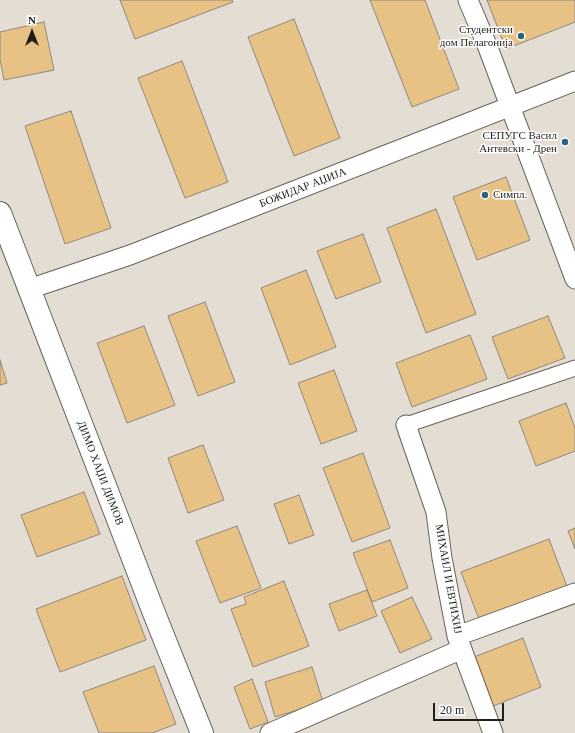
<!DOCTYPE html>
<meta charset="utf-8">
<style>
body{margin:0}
#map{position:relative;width:575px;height:733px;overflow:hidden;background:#e4ddd4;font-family:Georgia,serif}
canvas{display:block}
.north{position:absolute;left:12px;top:12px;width:40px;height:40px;-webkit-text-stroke:3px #fff;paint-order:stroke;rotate:0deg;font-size:11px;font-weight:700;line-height:16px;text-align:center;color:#211f1b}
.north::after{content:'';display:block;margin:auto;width:14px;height:18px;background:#211f1b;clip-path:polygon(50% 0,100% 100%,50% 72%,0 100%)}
.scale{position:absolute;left:433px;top:703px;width:71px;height:18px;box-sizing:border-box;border:2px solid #211f1b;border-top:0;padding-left:5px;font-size:12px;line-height:14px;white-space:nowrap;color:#211f1b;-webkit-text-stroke:3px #fff;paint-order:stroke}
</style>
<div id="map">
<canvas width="575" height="733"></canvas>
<div class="north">N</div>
<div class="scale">20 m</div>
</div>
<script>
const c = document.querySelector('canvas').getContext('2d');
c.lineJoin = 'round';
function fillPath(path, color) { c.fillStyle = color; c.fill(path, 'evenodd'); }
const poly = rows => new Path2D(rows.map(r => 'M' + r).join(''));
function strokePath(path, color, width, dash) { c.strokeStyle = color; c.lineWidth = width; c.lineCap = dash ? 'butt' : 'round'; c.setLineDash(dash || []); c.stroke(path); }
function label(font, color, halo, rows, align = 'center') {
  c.font = font + ' Georgia,serif'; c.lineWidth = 3; c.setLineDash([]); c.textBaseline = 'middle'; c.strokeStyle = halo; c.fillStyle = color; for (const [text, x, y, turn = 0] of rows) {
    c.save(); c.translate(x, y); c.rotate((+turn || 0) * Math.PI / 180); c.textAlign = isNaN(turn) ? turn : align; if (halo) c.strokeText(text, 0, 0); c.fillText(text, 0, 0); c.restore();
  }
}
const building = poly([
 [120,0,232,0,233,2,135,39,120,0],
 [370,0,425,0,459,89,412,107,370,0],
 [487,0,575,0,575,22,506,49,487,0],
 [294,19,340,138,294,156,248,37,294,19],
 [44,22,54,70,4,80,0,59,0,32,44,22],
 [182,61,228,182,185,198,138,78,182,61],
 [71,111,111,228,65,244,25,126,71,111],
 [506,177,530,240,477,260,453,197,506,177],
 [436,209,476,314,426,333,387,228,436,209],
 [363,234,381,282,336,299,317,251,363,234],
 [306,270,336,347,290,365,261,288,306,270],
 [205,302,235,382,198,396,168,316,205,302],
 [548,316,565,358,508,379,492,337,548,316],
 [144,326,175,405,127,423,97,343,144,326],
 [470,335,487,379,412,407,396,363,470,335],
 [0,360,7,383,0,385,0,360],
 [334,370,357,431,321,444,298,383,334,370],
 [566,403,575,428,575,451,536,466,519,421,566,403],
 [203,445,224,500,188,513,168,458,203,445],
 [363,453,390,528,352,542,323,468,363,453],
 [84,492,100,534,37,557,21,515,84,492],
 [299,495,314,535,289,544,274,504,299,495],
 [237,526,261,588,220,603,196,541,237,526],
 [575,528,575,549,568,531,575,528],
 [549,539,568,589,480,622,461,572,549,539],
 [390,540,408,588,372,602,353,553,390,540],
 [122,576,146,640,60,672,36,609,122,576],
 [284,581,309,646,253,667,231,609,246,604,244,597,284,581],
 [367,590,377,616,339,631,329,604,367,590],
 [412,597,432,639,400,653,381,611,412,597],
 [523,638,541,687,493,706,474,657,523,638],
 [154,666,176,724,152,733,99,733,83,692,154,666],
 [312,667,323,702,275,717,265,682,312,667],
 [252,679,268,722,250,729,234,687,252,679]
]);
fillPath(building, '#e8c284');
strokePath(building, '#8e887f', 1);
const pedestrian = poly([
 [406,425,575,368]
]);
const minor = poly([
 [468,0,487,45,575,279],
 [29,289,130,255,575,81],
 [406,425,436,512,442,558,457,636,493,733],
 [457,636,575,593],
 [270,733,462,649]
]);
const tertiary = poly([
 [0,213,154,613,202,733]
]);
strokePath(pedestrian, '#676259', 17);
strokePath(minor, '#676259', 21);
strokePath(tertiary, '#676259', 24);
strokePath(pedestrian, '#fff', 15);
strokePath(minor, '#fff', 19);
strokePath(tertiary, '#fff', 22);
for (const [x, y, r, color] of [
 [521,36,4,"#2e627e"],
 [565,142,4,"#2e627e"],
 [485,195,4,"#2e627e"]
]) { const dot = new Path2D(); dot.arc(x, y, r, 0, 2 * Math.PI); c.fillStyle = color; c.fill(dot); strokePath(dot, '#fff', 1.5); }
label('11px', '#211f1b', '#fff', [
 ["Студентски",513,30],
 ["дом Пелагонија",513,43],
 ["СЕПУГС Васил",557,136],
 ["Антевски - Дрен",557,149],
 ["Симпл.",493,195,"left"]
], 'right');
label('11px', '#211f1b', '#fff', [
 ["БОЖИДАР АЏИЈА",303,188,-21],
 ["ДИМО ХАЏИ ДИМОВ",100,473,69],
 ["МИХАИЛ И ЕВТИХИЈ",448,579,80]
]);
</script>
